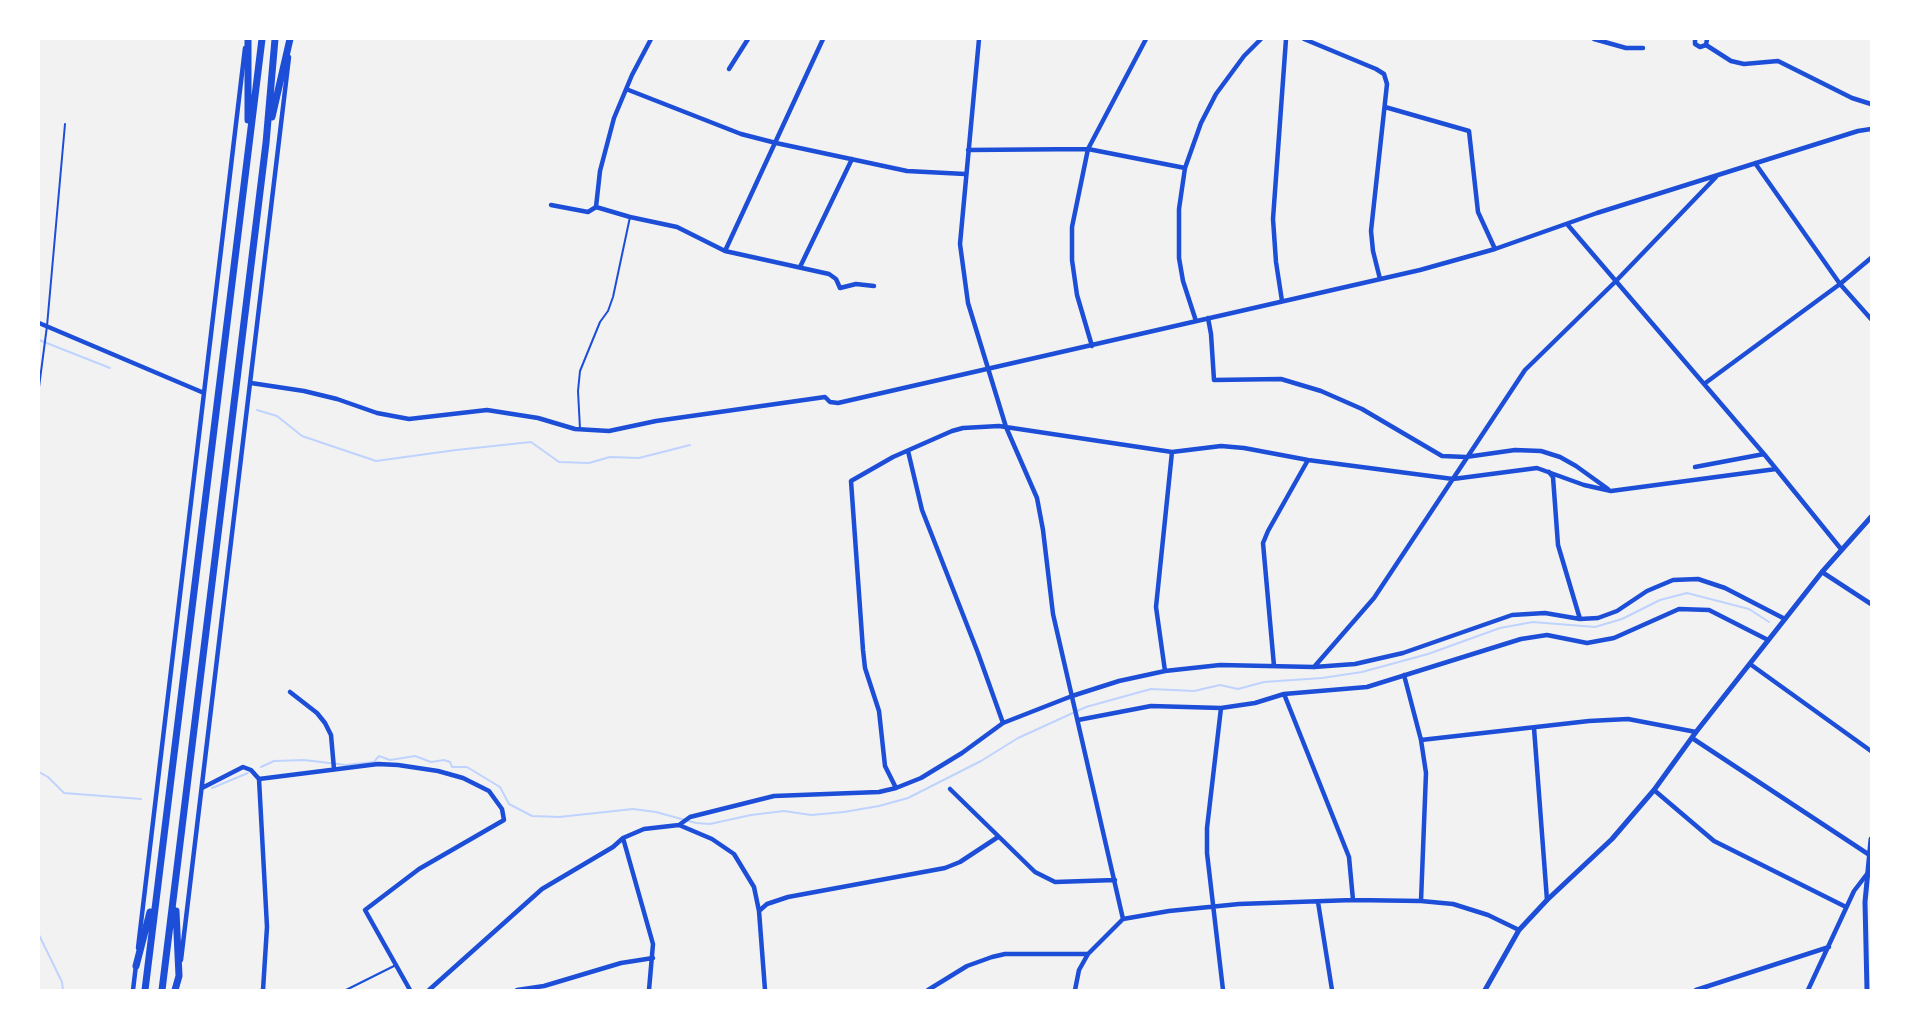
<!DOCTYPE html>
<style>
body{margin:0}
#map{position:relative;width:1910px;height:1029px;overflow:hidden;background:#f2f2f2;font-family:"Libre Baskerville",serif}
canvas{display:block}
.frame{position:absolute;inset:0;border:40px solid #fff;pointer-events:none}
</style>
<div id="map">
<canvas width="1910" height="1029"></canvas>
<div class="frame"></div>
</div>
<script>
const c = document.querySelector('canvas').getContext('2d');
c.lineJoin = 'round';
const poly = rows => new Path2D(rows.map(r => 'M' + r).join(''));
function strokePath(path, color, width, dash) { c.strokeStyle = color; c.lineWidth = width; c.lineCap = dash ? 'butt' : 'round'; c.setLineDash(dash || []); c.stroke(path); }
strokePath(poly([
 [39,340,110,368],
 [257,410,277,416,302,436,376,461,456,450,531,442,559,462,589,463,610,457,639,458,690,445],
 [261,767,274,761,304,760,346,765,374,762,379,756,390,760,415,756,431,762,444,760,450,762,452,767,467,767,490,781,500,787,509,804,532,816,559,817,633,809,656,812,696,823,710,824,751,815,784,811,811,815,844,812,879,806,908,798,981,761,1018,738,1086,707,1151,689,1194,691,1220,685,1238,689,1264,682,1322,678,1362,672,1428,654,1500,628,1533,622,1595,627,1622,619,1660,600,1687,593,1749,609,1769,622],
 [39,772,48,777,64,793,141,799],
 [212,788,248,773],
 [39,935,62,982,63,990]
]), '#bfd3fe', 2);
strokePath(poly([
 [39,387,47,326,65,124],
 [580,429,578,391,580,371,600,322,608,311,613,297,630,217],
 [346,990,396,965]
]), '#1d4ed8', 2);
strokePath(poly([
 [979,39,960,244,968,303,1006,427,1037,498,1043,530,1053,614,1123,919,1088,954,1079,970,1075,990],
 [1304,39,1376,69,1384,74,1387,84,1371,231,1373,251,1380,279],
 [1594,39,1626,48,1643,48],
 [1695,39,1695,44,1700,47,1706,45,1707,39],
 [1706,45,1731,61,1744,64,1778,61,1852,98,1871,104],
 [729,69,748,39],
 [626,89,741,134,776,143,907,171,965,174],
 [1385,107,1469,131,1478,212,1495,249],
 [968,150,1088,149,1185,168],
 [1755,163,1840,284,1871,319],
 [551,205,588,212,596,207,630,217,677,227,725,251,829,274,836,279,840,288,856,284,874,286],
 [596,207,600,171,614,118,632,75,651,39],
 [1567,224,1764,454,1841,549],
 [725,251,823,39],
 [800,267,852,159],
 [1282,301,1276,262,1273,219,1286,39],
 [1208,318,1211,334,1214,380,1281,379,1321,391,1362,409,1442,456,1466,457,1515,450,1541,451,1560,457,1576,466,1608,489],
 [1196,321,1183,281,1179,258,1179,209,1185,168,1201,123,1216,94,1244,56,1261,39],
 [39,323,204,393],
 [1092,346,1077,295,1072,260,1072,227,1088,149,1146,39],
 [251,383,304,391,337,399,377,413,409,419,487,410,538,418,575,429,609,431,656,421,825,397,830,402,838,403,1420,270,1495,249,1597,213,1858,131,1871,129],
 [1704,384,1840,284,1871,258],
 [908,451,922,510,978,653,1003,723],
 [1695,467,1764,454],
 [1549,472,1553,477,1558,545,1580,619],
 [1822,572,1871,604],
 [1750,664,1871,751],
 [1274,666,1263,543,1268,531,1308,460],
 [1314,667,1374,598,1525,370,1616,281,1716,177],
 [1165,671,1156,607,1172,452],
 [1404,675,1421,740,1426,773,1421,901],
 [290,692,317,713,325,723,331,735,334,769],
 [1284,694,1349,857,1353,900],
 [1221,708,1207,828,1207,853,1223,990],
 [1078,720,1151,706,1221,708,1255,703,1284,694,1367,687,1521,639,1547,635,1587,643,1614,638,1679,609,1709,610,1768,640],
 [1534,728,1547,900],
 [1692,738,1868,854],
 [1421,740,1589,721,1628,719,1696,732],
 [259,779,378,764,398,765,438,771,463,778,489,791,502,809,504,820,419,869,365,910,410,990],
 [259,779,267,927,263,990],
 [202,788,243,767,251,770,259,779],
 [896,788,885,766,879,711,865,668,863,650,851,481,893,457,952,431,963,428,999,426,1172,452,1221,446,1244,448,1308,460,1453,479,1537,468,1584,485,1611,491,1776,469],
 [950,789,1035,872,1055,882,1115,880],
 [1654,790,1714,841,1846,907],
 [679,825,690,817,774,796,879,792,896,788,921,778,962,753,1003,723,1072,696,1119,681,1165,671,1220,665,1314,667,1355,664,1403,653,1512,615,1545,613,1580,619,1598,618,1617,611,1647,591,1673,580,1698,579,1725,588,1785,619],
 [623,838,653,944,649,990],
 [1318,902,1332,990],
 [759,911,767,904,788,897,945,868,960,862,998,837],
 [1123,919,1169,911,1239,904,1353,900,1421,901,1453,904,1488,915,1519,930],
 [138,948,245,48],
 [181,960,289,57],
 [133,990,136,965],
 [429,990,542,889,613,847,623,838,644,829,679,825,712,839,734,854,754,887,759,911,765,990],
 [517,990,544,986,621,963,653,958],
 [928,990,967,966,992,957,1005,954,1088,954],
 [1696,990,1829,947],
 [1808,990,1854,891,1867,874]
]), '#1d4ed8', 4.5);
strokePath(poly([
 [1485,990,1519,930,1547,900,1612,839,1654,790,1696,732,1822,572,1871,517],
 [1867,990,1865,902,1871,839]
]), '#1d4ed8', 5);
strokePath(poly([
 [272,117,290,39],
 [248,120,248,39],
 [136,966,150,912],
 [145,990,262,39],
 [162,990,266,143,275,39],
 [175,990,179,976,176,911]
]), '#1d4ed8', 7);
</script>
